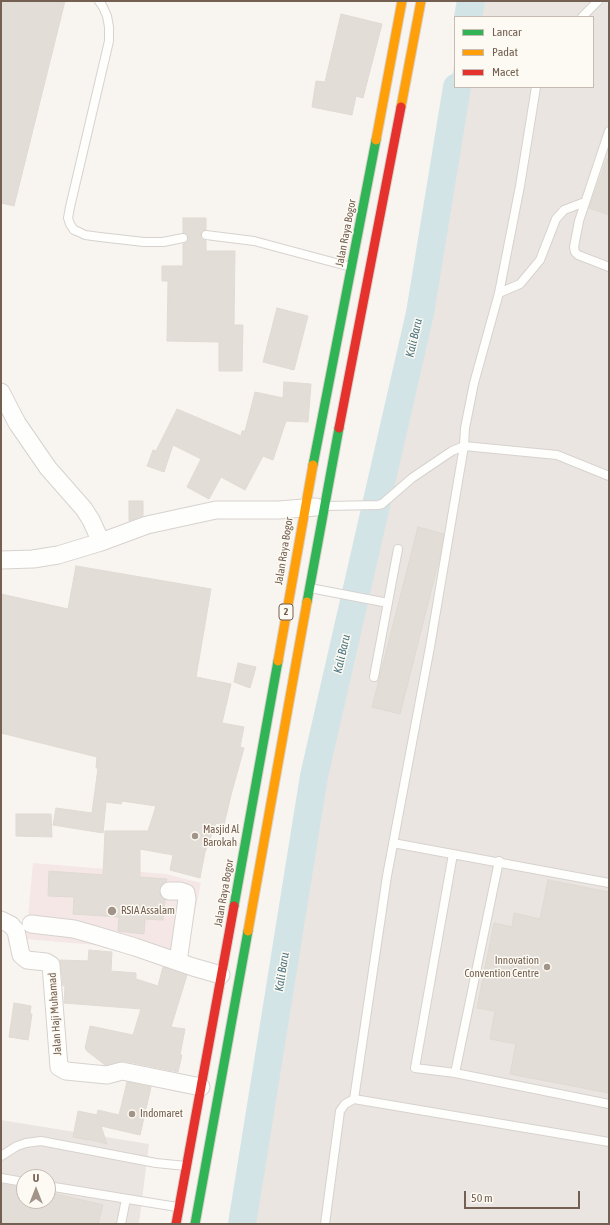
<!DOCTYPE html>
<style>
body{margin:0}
#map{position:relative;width:610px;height:1225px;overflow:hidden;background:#f8f5f0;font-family:"Asap Condensed",sans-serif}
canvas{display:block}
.frame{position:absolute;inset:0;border:2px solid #746052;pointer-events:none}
.legend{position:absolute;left:454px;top:16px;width:140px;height:72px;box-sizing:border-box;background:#fdfaf3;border:1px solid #c6bcb3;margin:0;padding:5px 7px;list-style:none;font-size:12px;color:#746052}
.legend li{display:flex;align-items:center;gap:8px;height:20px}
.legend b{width:20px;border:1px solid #c6bcb3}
.north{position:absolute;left:16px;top:1169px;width:40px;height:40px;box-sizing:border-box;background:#fdfaf3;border:1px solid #c6bcb3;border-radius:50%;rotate:0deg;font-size:11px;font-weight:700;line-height:16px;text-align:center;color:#746052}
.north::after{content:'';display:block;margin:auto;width:14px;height:18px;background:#a29489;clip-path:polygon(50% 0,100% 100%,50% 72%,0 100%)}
.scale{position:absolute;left:464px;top:1191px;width:116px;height:18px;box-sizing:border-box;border:2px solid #746052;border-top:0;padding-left:5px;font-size:12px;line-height:14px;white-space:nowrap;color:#746052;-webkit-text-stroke:3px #fdfaf3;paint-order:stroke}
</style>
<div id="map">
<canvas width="610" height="1225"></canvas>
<div class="frame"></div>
<ul class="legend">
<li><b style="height:5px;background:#30b455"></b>Lancar</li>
<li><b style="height:5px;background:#ff9f0a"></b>Padat</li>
<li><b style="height:5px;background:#e5322d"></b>Macet</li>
</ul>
<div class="north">U</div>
<div class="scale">50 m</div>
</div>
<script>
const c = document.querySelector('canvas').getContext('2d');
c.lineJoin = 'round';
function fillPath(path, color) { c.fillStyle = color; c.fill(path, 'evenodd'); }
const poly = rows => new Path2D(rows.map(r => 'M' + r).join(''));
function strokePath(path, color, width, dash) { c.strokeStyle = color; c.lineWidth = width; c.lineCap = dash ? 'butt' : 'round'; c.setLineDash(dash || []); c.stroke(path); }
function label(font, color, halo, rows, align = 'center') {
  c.font = font + ' "Asap Condensed",sans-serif'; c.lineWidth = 3; c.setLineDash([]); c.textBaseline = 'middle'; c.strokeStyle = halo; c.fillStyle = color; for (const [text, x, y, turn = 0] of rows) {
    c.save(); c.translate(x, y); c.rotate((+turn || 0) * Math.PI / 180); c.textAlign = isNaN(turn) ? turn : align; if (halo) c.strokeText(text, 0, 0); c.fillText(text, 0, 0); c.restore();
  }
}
fillPath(poly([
 [466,1,609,1,609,1224,244,1224,455,60,455,87,593,87,593,17,463,17],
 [1,1120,149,1144,139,1224,1,1224],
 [24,1177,48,1177,48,1201,24,1201]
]), '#eae5e1');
fillPath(poly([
 [33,863,166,874,201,883,183,969,95,945,26,939]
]), '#f4e7e5');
strokePath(poly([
 [468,17,471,1],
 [242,1224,314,776,420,313,457,87]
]), '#d3e4e7', 28);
const building = poly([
 [1,1,65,1,14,206,1,203,1,1],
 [341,14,382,24,363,98,356,96,352,115,312,107,316,81,325,82,341,14],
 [607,159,609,159,609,215,589,208,607,159],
 [183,218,206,218,206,230,202,231,201,235,202,239,206,241,206,251,235,251,234,325,243,325,242,371,219,371,219,342,167,341,168,281,162,281,162,266,183,266,183,244,187,242,188,237,187,234,183,233,183,218],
 [277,308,308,316,294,370,263,362,277,308],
 [284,382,311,384,308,422,286,421,273,460,263,456,245,490,221,477,209,499,187,487,201,459,173,445,164,472,147,466,153,450,156,451,177,409,241,436,242,431,245,431,255,392,283,398,284,382],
 [129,501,143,501,143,516,129,521,129,501],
 [418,527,444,534,441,552,400,714,372,707,418,527],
 [76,566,211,589,196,677,231,684,222,723,244,727,240,747,244,748,231,795,224,825,216,823,205,852,200,878,170,870,173,855,140,849,140,877,167,879,166,882,161,886,159,891,161,896,165,900,163,920,145,919,144,934,118,931,119,917,73,914,74,897,48,896,49,871,103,875,105,831,148,831,156,806,122,801,121,804,106,802,103,833,53,825,56,808,92,813,98,768,96,768,97,757,1,733,1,594,68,609,76,566],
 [238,663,256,667,250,688,234,682,238,663],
 [16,814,51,814,52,837,16,836,16,814],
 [548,880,609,892,609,1093,510,1074,516,1044,490,1039,495,1011,477,1008,494,923,512,927,514,913,540,919,548,880],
 [89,950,112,952,111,971,136,973,136,979,158,986,163,967,187,975,171,1027,185,1029,180,1055,182,1055,178,1072,124,1061,105,1065,87,1051,85,1048,90,1026,133,1035,141,1009,64,1003,65,986,63,986,60,960,88,961,89,950],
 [14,1003,31,1006,30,1014,32,1014,28,1040,9,1037,14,1003],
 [127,1082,151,1087,140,1135,101,1126,107,1144,88,1139,88,1140,73,1137,78,1111,97,1115,98,1110,119,1115,127,1082],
 [1,1184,24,1188,24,1201,48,1201,48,1192,103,1205,98,1224,1,1224,1,1184]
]);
fillPath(building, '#e3ddd7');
strokePath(building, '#e0dad3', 1);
const lane = poly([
 [99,1,103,7,107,16,109,27,109,41,70,207,68,218,70,224,74,230,79,232,85,235,100,237,144,242,163,242,183,238],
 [582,17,598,1],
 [609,131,579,221,574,247,575,252,578,255,609,267],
 [206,235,254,241,351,267],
 [499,293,520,284,540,260,556,219,564,210,585,202],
 [326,506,378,505,382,504,412,478,452,451,464,446,557,455,609,476],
 [310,588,388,603],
 [374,677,398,549],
 [393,843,609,883],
 [453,854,415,1068,455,1073,609,1104],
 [455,1073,499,861],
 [354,1099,387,876,430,647,464,446,465,428,474,383,499,293,520,186,536,87],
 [1,1156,17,1146,26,1143,41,1141,156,1163,186,1166],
 [1,1178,24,1182],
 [48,1186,177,1207],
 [121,1224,126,1199],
 [325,1224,340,1111,345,1104,354,1099,609,1142]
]);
const street = poly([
 [1,392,17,423,48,468,84,509,91,520,101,542],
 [1,560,33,559,58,555,101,542,147,525,216,510,279,510,316,507],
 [169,891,180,891,186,893,187,899,178,962],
 [1,920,11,925,16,931,21,955,27,960,46,962,51,965,59,1067,66,1071,107,1075,122,1071,201,1087],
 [31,924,74,929,95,935,135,947,193,967,221,975]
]);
const fast = poly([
 [313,465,376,140],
 [307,602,339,428],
 [234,906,278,661],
 [195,1224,248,931]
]);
const slow = poly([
 [401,107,421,1],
 [376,140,402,1],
 [278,661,313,465],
 [248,931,307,602]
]);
const jam = poly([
 [339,428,401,107],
 [176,1224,234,906]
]);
strokePath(lane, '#d7d2ce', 10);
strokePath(street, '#d7d2ce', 19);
strokePath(fast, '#d9d2cd', 11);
strokePath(slow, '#d9d2cd', 11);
strokePath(jam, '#d9d2cd', 11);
strokePath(lane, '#fefefd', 8);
strokePath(street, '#fefefd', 17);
strokePath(fast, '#30b455', 9);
strokePath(slow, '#ff9f0a', 9);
strokePath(jam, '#e5322d', 9);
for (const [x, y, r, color] of [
 [195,836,4,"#a29489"],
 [112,911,5,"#a29489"],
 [547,967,4,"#a29489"],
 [132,1114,4,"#a29489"]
]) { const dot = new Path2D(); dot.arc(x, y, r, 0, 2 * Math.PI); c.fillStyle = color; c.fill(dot); strokePath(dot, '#fdfaf3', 1.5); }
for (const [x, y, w] of [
 [286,612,14]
]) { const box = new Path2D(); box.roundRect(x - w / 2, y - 8, w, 16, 3); c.fillStyle = '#fdfaf3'; c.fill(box); strokePath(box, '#746052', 1); }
label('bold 10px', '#746052', null, [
 ["2",286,612]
]);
label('11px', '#746052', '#fdfaf3', [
 ["Jalan Raya Bogor",346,233,-79],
 ["Jalan Raya Bogor",284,551,-81],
 ["Jalan Raya Bogor",224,893,-80],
 ["Jalan Haji Muhamad",55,1014,-94]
]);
label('11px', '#746052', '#fdfaf3', [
 ["Masjid Al",203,830],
 ["Barokah",203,843],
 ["RSIA Assalam",121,911],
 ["Innovation",539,961,"right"],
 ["Convention Centre",539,974,"right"],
 ["Indomaret",140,1114]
], 'left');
label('italic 12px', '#4e7784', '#fdfaf3', [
 ["Kali Baru",414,338,-77],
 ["Kali Baru",342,654,-77],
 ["Kali Baru",282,972,-81]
]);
</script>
